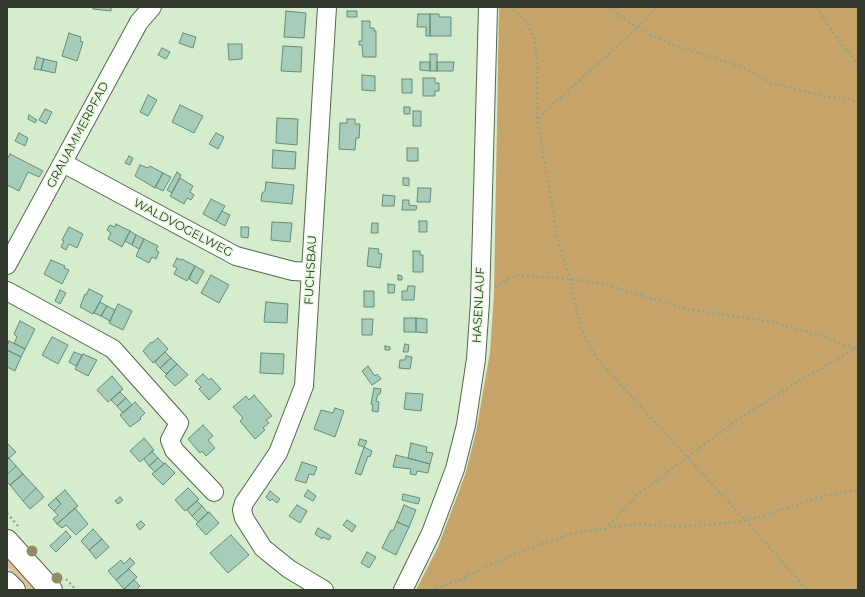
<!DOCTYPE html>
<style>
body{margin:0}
#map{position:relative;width:865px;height:597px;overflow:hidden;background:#d6edcd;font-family:Montserrat,sans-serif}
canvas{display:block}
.frame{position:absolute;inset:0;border:8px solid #313a2d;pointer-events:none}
</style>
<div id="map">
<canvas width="865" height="597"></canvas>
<div class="frame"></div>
</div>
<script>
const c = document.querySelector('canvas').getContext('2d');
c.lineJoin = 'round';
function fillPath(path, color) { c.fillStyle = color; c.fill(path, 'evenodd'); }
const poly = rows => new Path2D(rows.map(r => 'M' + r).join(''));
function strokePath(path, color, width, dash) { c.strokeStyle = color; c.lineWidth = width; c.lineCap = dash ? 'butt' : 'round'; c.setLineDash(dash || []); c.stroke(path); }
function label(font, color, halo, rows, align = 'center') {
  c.font = font + ' Montserrat,sans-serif'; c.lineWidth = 3; c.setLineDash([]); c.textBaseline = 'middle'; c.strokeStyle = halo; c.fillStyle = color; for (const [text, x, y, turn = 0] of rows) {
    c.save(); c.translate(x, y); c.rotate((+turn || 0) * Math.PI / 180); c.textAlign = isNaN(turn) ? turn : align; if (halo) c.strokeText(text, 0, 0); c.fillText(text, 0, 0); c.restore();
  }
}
fillPath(poly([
 [7,555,38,590,28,590,7,567]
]), '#ddc399');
fillPath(poly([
 [499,7,858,7,858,590,416,590,438,547,465,475,476,432,490,352,494,294]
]), '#c7a46a');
const building = poly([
 [93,7,111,7,111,11,93,9,93,7],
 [286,11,306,13,304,38,284,37,286,11],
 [347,11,357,11,357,17,347,17,347,11],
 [418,14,430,14,430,36,426,36,426,27,417,27,418,14],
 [430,14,439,14,439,17,451,17,451,36,430,36,430,14],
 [362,21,370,21,370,28,374,28,374,31,376,31,376,57,363,57,362,45,359,45,359,41,362,41,362,21],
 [69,33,81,37,80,41,83,42,77,61,62,56,69,33],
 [183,33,196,37,193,48,179,43,183,33],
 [228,44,242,44,242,59,229,60,228,44],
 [283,46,302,47,301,72,281,71,283,46],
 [162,48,170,52,166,59,158,55,162,48],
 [430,54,437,54,437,71,430,71,430,54],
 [37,57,44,59,41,70,34,69,37,57],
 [44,59,57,62,55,73,41,70,44,59],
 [420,62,430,62,430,71,420,70,420,62],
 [437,62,454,62,453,71,437,71,437,62],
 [362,75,375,76,375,91,362,90,362,75],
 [423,78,435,78,435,83,439,83,439,91,435,91,435,96,423,96,423,78],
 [402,79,412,79,412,93,402,93,402,79],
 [148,95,157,100,148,116,140,112,148,95],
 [180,105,203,116,194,133,172,122,180,105],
 [404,107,410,107,410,114,404,114,404,107],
 [45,109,52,112,46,124,39,120,45,109],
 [413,111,421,111,421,126,413,126,413,111],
 [29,115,37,120,35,123,28,119,29,115],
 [277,118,298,119,297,145,276,143,277,118],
 [347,119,355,119,355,124,360,124,359,138,356,138,355,150,339,149,340,123,347,123,347,119],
 [19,133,28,138,25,146,15,141,19,133],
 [216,133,224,137,218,149,209,144,216,133],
 [407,148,418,148,418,161,407,161,407,148],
 [273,150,296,152,295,169,272,168,273,150],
 [10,154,43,171,39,177,28,172,19,191,7,185,7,160,10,154],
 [129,156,133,158,130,165,125,163,129,156],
 [140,165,148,168,150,166,163,173,155,188,135,176,140,165],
 [177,172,181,175,172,193,167,190,177,172],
 [163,173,171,177,163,191,155,187,163,173],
 [180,178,193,186,190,192,194,195,191,200,187,198,184,204,170,196,180,178],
 [403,178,409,178,409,186,403,185,403,178],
 [266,182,294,185,292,204,261,201,262,193,265,191,266,182],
 [418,188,431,188,430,202,417,202,418,188],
 [383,195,395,196,394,206,382,206,383,195],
 [211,199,225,206,216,221,203,214,211,199],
 [403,200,409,200,409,205,417,206,416,210,402,210,403,200],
 [222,211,230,215,225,226,216,221,222,211],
 [419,221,427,221,427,232,419,232,419,221],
 [272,222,292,223,290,242,271,240,272,222],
 [372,223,378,223,378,233,371,233,372,223],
 [116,224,130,231,122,247,108,239,111,233,107,230,110,225,115,227,116,224],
 [69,227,83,234,77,248,69,244,66,250,61,247,64,241,62,240,69,227],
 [241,227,249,227,248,238,241,237,241,227],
 [130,231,136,235,132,245,125,241,130,231],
 [136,235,144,239,139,249,132,245,136,235],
 [144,239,158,246,156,250,159,252,156,259,152,257,149,263,136,256,144,239],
 [369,248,379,249,378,253,382,254,380,268,367,266,369,248],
 [413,251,420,251,420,255,423,255,423,272,413,272,413,251],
 [177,258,181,260,182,259,195,266,187,281,174,274,177,268,173,266,177,258],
 [51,260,65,266,64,268,69,270,62,284,44,274,51,260],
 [195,266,204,271,197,284,189,279,195,266],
 [211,275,229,285,219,303,201,293,211,275],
 [398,275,402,276,402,280,398,280,398,275],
 [388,284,395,285,394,293,388,293,388,284],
 [408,286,415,286,414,300,402,300,402,291,407,291,408,286],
 [89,289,103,296,93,314,80,307,85,294,86,295,89,289],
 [60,290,66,293,60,304,55,301,60,290],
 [364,291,374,291,374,307,364,307,364,291],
 [100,302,107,306,101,316,94,313,100,302],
 [266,302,288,304,287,323,264,322,266,302],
 [118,304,132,311,123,330,109,323,118,304],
 [107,306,115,310,110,321,101,316,107,306],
 [404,318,416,318,416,332,404,332,404,318],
 [416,318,427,319,427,333,416,332,416,318],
 [362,319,373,319,372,335,362,335,362,319],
 [20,321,35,329,25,349,14,343,17,337,14,334,20,321],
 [52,337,68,345,58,364,42,355,52,337],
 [158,338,168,349,153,363,143,351,151,342,152,343,158,338],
 [9,341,25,349,21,357,7,350,7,346,9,341],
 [405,344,409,345,408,352,403,352,405,344],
 [385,346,390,347,390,350,385,350,385,346],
 [7,350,21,357,15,371,7,367,7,350],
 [74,352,82,355,76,366,69,362,74,352],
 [165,352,171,358,160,368,155,362,165,352],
 [261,353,284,354,283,374,260,373,261,353],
 [83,354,97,360,88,376,75,369,83,354],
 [406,356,412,357,410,369,399,368,400,360,405,360,406,356],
 [171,358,177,364,166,374,160,368,171,358],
 [177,364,188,375,175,386,165,376,177,364],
 [368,366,375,376,377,374,381,379,372,385,362,371,368,366],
 [203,374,209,380,211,378,221,389,209,400,199,389,201,387,195,381,203,374],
 [112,376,123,389,108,402,97,390,112,376],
 [374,388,381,389,380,394,378,394,376,401,379,402,378,412,372,411,373,405,371,404,374,388],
 [120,392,126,398,117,406,111,400,120,392],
 [406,393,423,394,421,411,404,409,406,393],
 [254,395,272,416,266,420,269,423,263,428,265,430,255,439,240,421,243,418,233,407,246,396,249,400,254,395],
 [126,398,132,405,123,413,117,406,126,398],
 [135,402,145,413,140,418,141,419,130,427,120,415,135,402],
 [335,408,344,411,335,437,314,429,321,410,333,413,335,408],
 [203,425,213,436,208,440,215,448,206,456,202,451,200,453,188,439,203,425],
 [144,438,154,450,140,462,130,451,144,438],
 [360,439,367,441,364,447,358,445,360,439],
 [7,443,16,452,9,458,7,456,7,443],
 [411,443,427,447,426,452,433,453,430,464,408,458,411,443],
 [364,447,372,451,370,457,368,456,361,475,355,473,364,447],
 [152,451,158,458,149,466,144,459,152,451],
 [396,455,430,464,428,473,417,471,416,475,410,474,411,469,393,467,396,455],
 [9,458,16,466,7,475,7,460,9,458],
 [158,458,164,464,155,472,149,466,158,458],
 [302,462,317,467,314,475,309,474,306,483,295,480,302,462],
 [165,463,175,473,163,485,152,474,165,463],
 [16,466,23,474,10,485,7,482,7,475,16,466],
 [23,474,36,488,23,501,10,485,23,474],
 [36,488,44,497,30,509,23,501,36,488],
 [188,488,199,499,185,511,175,500,188,488],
 [65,490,78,506,57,524,53,519,58,515,54,511,61,504,56,498,65,490],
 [308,490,316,496,313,501,304,496,308,490],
 [270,491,280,499,277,503,272,499,270,501,266,497,270,491],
 [403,494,420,498,418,504,402,500,403,494],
 [120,497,123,500,118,504,115,501,120,497],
 [56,498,61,504,54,511,48,505,56,498],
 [197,501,202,506,192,516,187,510,197,501],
 [297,505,307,511,300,523,289,516,297,505],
 [404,505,416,510,409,527,397,522,404,505],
 [202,506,208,513,198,522,192,516,202,506],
 [75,508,88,524,76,535,66,525,62,528,57,524,75,508],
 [209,512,219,523,206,535,196,524,209,512],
 [347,520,356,526,352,532,343,525,347,520],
 [141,521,145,525,140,530,136,525,141,521],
 [397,522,409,527,396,555,382,548,391,530,393,531,397,522],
 [318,528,331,536,329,540,323,537,322,539,315,534,318,528],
 [93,529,102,539,89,550,81,541,93,529],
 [66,531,71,537,56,552,50,546,66,531],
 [231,535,249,555,228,573,210,553,231,535],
 [102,539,109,547,96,559,89,550,102,539],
 [367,552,376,557,369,568,361,563,367,552],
 [130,558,135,563,116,580,108,571,121,560,124,564,130,558],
 [129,569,137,577,124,589,116,580,129,569],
 [134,580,140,586,136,590,127,590,125,588,134,580]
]);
fillPath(building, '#a5cdba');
strokePath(building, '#668b7a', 1);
const minor = poly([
 [63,163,236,256,293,271,311,272],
 [7,265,139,22,152,7],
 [7,291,113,349,179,423,170,440,174,450,214,492],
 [324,590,289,569,263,548,244,518,242,510,244,503,278,453,304,386,327,7],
 [403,590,431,533,455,469,466,425,476,359,480,302,488,7]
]);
const major = poly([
 [7,541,51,590],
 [7,583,14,590]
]);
strokePath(minor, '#54674c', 20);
strokePath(major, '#54674c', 24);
strokePath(poly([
 [509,7,526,21,534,37,537,59,537,118,559,246,570,279,580,326,596,358,765,542,807,590],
 [608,7,637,28,674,45,745,68,771,83,824,96,848,99,858,102],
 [817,7,825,22,858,65],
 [538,118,637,28,657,7],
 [495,287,516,275,570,279,608,285,686,309,774,322,824,337,858,350],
 [7,513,18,526],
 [605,529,636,496,733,423,799,381,858,347],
 [66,579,76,590],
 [431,590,457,581,491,564,526,549,574,533,637,524,682,527,746,521,823,496,858,490],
 [853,590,858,589]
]), '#93a48c', 2.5, [2, 3]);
strokePath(minor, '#fff', 18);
strokePath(major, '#fff', 22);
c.fillStyle = '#908c64';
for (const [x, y] of [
 [32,551],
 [57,578]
]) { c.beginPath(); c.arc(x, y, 5.5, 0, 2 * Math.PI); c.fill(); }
label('12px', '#313a2d', '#e4fbda', [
 ["GRAUAMMERPFAD",78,135,-62],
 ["WALDVOGELWEG",183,228,28],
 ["FUCHSBAU",311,270,-87],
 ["HASENLAUF",479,305,-87]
]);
</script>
